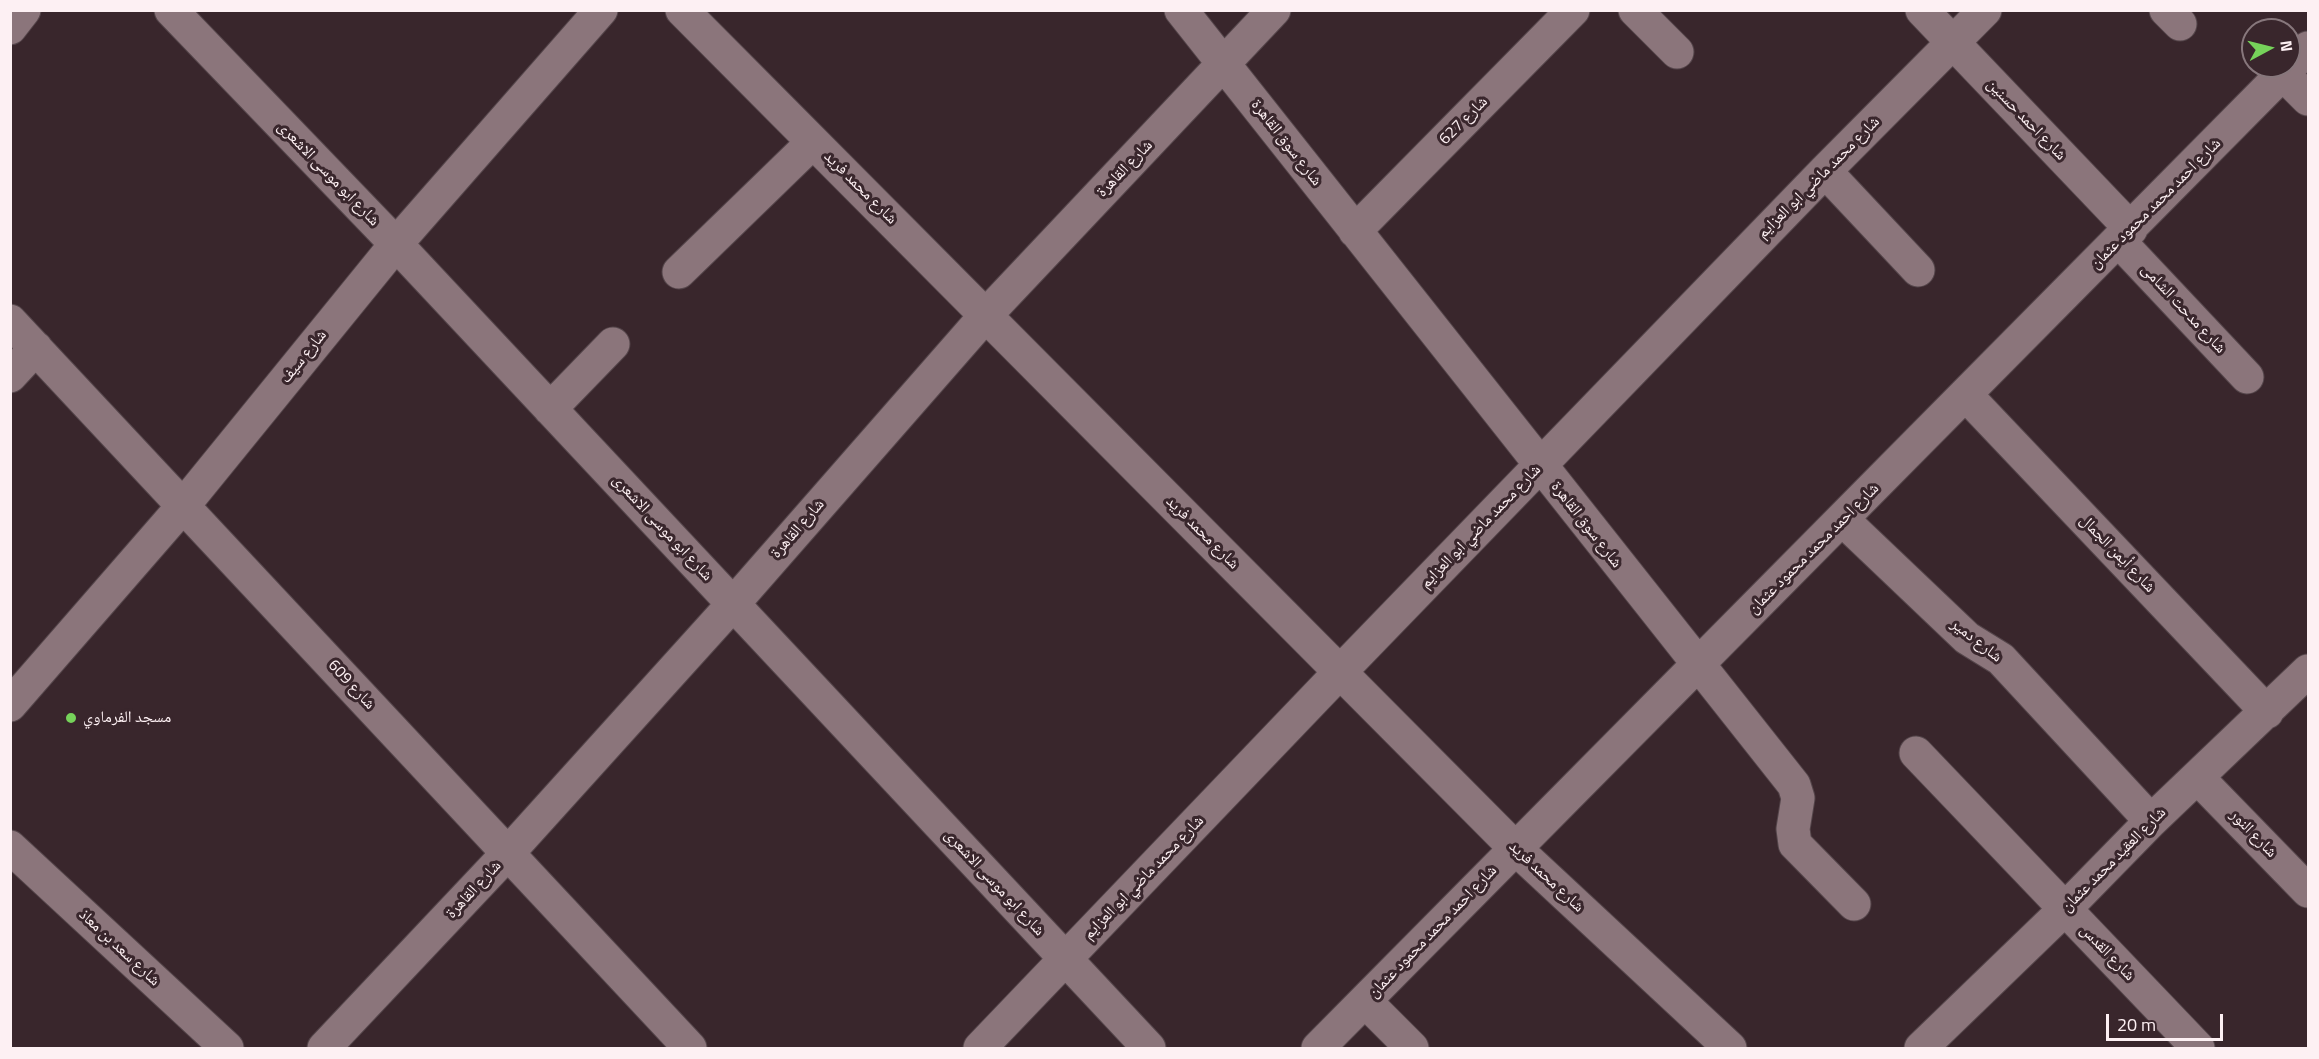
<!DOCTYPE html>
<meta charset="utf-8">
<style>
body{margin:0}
#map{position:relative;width:2319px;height:1059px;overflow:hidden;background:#39262c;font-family:"Titillium Web",sans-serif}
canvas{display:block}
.frame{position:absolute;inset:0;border:12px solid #fdf0f3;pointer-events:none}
.north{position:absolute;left:2241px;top:18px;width:60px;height:60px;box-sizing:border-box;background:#39262c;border:2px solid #87777c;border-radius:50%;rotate:83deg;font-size:16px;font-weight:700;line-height:24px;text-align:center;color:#fdf0f3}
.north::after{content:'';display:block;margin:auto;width:21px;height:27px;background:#76d25a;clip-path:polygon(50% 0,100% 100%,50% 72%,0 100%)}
.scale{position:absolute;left:2106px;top:1014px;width:117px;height:27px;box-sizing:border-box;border:3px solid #fdf0f3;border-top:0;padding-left:8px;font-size:18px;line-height:21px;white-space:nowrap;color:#fdf0f3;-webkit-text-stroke:4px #39262c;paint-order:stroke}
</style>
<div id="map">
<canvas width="2319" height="1059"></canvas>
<div class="frame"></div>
<div class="north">N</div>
<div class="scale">20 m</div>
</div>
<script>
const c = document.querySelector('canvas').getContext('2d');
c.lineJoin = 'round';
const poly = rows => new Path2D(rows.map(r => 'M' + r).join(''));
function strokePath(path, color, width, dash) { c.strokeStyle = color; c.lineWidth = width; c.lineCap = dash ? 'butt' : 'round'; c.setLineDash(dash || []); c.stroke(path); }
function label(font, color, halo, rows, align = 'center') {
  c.font = font + ' "Titillium Web","Noto Naskh Arabic",sans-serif'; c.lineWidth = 6; c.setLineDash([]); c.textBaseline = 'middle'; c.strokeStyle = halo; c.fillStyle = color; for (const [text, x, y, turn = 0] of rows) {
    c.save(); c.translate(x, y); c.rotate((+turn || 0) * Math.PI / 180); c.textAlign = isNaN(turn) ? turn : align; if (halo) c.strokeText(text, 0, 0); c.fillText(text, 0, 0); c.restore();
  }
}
const minor = poly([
 [171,10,396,244,1149,1048],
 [682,10,1515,848,1730,1048],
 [1181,10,1794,785,1798,798,1793,829,1795,844,1854,904],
 [1635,10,1677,52],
 [1922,10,2131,229],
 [2166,10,2180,24],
 [10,28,24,10],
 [2283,74,2308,99],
 [1825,171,1918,270],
 [1355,231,1573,10],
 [2119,241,2247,377],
 [679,272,813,142],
 [10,321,690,1048],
 [10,376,36,348],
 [1966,395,2267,712],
 [550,409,613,344],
 [1843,520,1967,638,2001,659,2151,821],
 [10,705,183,506,396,244,601,10],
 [1916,753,2198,1048],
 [2198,778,2308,891],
 [10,847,227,1048],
 [1365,1001,1412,1048],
 [324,1048,508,853,733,604,986,315,1274,10],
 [980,1048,1340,672,1825,171,1985,10],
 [1318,1048,2308,48],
 [1921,1048,2065,909,2151,821,2308,671]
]);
strokePath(minor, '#54454a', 35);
strokePath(minor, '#8b757b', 33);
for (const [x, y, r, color] of [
 [71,718,6,"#76d25a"]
]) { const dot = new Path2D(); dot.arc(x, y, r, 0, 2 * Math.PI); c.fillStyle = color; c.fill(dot); strokePath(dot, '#39262c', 2); }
label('16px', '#fdf0f3', '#39262c', [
 ["شارع احمد حسنين",2026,120,46],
 ["شارع 627",1464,121,-45],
 ["شارع سوق القاهرة",1286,143,52],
 ["شارع القاهرة",1125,169,-46],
 ["شارع ابو موسى الاشعرى",328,174,46],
 ["شارع محمد ماضي ابو العزايم",1819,178,-45],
 ["شارع محمد فريد",860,188,45],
 ["شارع احمد محمد محمود عثمان",2156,204,-45],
 ["شارع مدحت الشامى",2183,309,47],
 ["شارع سيف",304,357,-51],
 ["شارع سوق القاهرة",1586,525,52],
 ["شارع محمد ماضي ابو العزايم",1481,527,-46],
 ["شارع ابو موسى الاشعرى",662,528,47],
 ["شارع القاهرة",798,529,-49],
 ["شارع محمد فريد",1202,533,45],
 ["شارع احمد محمد محمود عثمان",1814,549,-45],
 ["شارع أيمن الجمال",2117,554,46],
 ["شارع دمير",1976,641,38],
 ["شارع 609",351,685,47],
 ["شارع النور",2253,834,46],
 ["شارع العقيد محمد عثمان",2114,860,-45],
 ["شارع محمد فريد",1546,877,43],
 ["شارع محمد ماضي ابو العزايم",1144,878,-46],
 ["شارع ابو موسى الاشعرى",994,883,47],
 ["شارع القاهرة",474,890,-47],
 ["شارع احمد محمد محمود عثمان",1433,932,-46],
 ["شارع سعد بن معاذ",119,948,43],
 ["شارع القدس",2107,953,46]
]);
label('16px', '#fdf0f3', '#39262c', [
 ["مسجد الفرماوي",83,718]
], 'left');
</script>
